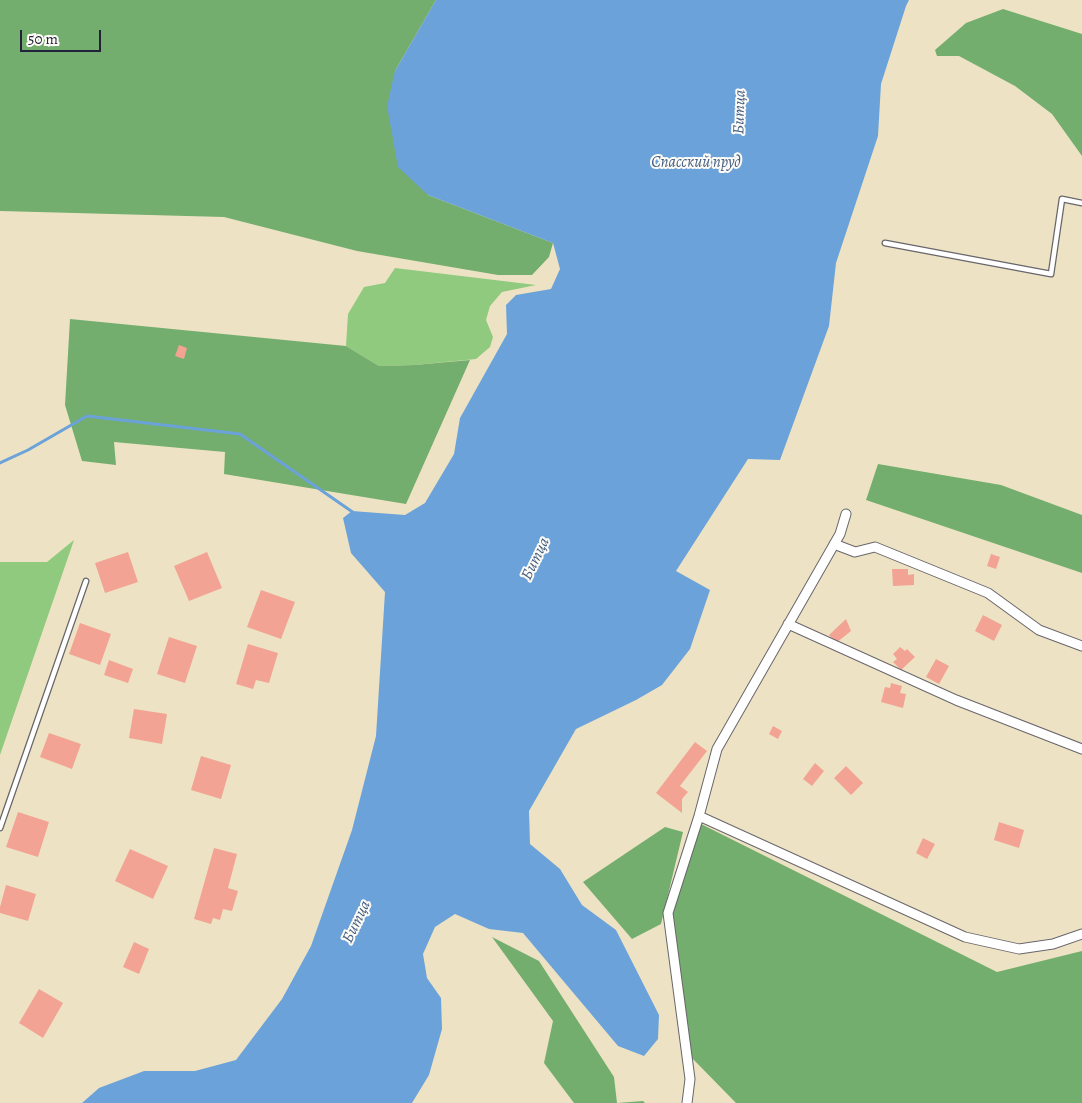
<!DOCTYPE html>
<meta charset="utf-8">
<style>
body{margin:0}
#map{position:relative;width:1082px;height:1103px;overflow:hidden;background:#ede3c4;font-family:Alegreya,serif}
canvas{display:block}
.scale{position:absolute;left:20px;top:30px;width:81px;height:22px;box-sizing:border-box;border:2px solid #22223b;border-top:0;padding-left:6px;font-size:15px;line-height:18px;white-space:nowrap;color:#22223b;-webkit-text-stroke:4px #fdfcf7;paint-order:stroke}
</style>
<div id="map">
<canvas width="1082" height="1103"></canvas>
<div class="scale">50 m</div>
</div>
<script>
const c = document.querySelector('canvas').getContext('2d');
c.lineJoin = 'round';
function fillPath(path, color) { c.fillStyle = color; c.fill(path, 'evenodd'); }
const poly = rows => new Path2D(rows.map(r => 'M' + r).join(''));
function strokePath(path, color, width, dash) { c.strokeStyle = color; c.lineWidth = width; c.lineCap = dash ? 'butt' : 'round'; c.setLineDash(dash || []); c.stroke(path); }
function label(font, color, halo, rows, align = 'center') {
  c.font = font + ' Alegreya,serif'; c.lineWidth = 4; c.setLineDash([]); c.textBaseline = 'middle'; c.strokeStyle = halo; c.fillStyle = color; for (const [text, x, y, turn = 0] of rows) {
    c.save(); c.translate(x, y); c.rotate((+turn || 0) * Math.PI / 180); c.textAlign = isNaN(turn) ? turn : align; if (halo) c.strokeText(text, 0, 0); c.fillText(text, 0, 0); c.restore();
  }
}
fillPath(poly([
 [395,268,536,285,502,292,490,306,486,320,493,337,490,347,476,359,415,365,379,366,346,346,348,314,364,287,385,283],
 [74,540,0,755,0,562,47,562]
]), '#8fca7f');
fillPath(poly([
 [0,0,436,0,395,71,428,195,553,243,549,257,532,275,498,275,357,251,224,217,0,211],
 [1003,9,1082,34,1082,156,1052,114,1015,86,959,56,937,56,935,50,966,23],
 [70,319,346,346,379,366,415,365,470,360,406,504,224,474,225,452,114,442,116,465,82,461,65,405],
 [878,464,1001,485,1082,515,1082,573,866,500],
 [693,820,997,972,1082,951,1082,1103,736,1103,692,1058,670,908],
 [665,827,683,832,661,924,632,939,583,882],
 [492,937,539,961,614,1077,617,1103,643,1101,645,1103,574,1103,544,1063,553,1021]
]), '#73ae6e');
fillPath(poly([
 [436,0,909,0,906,6,881,84,878,136,836,263,829,326,780,460,748,459,676,571,710,590,690,649,662,685,636,700,576,729,529,811,530,844,560,869,582,905,616,930,659,1015,658,1039,644,1056,618,1046,523,933,489,929,455,914,435,927,423,954,427,978,441,998,442,1029,429,1075,412,1103,82,1103,99,1088,144,1071,195,1071,236,1060,282,999,311,946,352,830,376,736,385,592,351,553,343,518,352,511,405,515,425,503,454,454,460,418,507,334,506,305,516,295,551,289,560,269,553,243,428,195,398,167,387,106,395,71]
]), '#6ba2d9');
strokePath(poly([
 [0,463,28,450,87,416,240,434,354,513]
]), '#6ba2d9', 3);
fillPath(poly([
 [179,345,187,348,184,359,175,356],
 [128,552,138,582,105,593,95,563],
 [207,552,222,588,189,601,174,566],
 [991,554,1000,557,996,569,987,566],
 [892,569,908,569,908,575,914,574,914,585,893,586],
 [261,590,295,602,281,639,247,627],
 [983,615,1002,625,994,641,975,631],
 [846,619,851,631,836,643,829,635],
 [80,623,111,634,100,665,69,654],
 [169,637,197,646,185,683,157,674],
 [248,644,278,653,269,683,256,680,253,689,236,684],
 [900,647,905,651,907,649,915,657,901,670,893,662,897,659,893,654],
 [936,659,949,666,939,684,926,677],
 [109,660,133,669,128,683,104,675],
 [891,683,902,686,900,693,906,694,903,708,881,702,885,687,890,688],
 [134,709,167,714,162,744,129,738],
 [773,726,782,731,778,739,769,734],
 [49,733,81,744,72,769,40,757],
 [695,742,707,751,680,786,688,792,682,799,682,813,656,793],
 [201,756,231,765,221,799,191,790],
 [815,763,824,771,812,786,803,779],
 [846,766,863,783,851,795,834,778],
 [18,812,49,822,38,857,6,847],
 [999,822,1024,830,1019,848,994,840],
 [923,838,935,844,927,859,916,853],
 [214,848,237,854,228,888,238,891,232,911,223,909,220,920,213,918,211,924,194,919],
 [130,849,168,866,153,899,115,881],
 [6,885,36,894,28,921,0,913,0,907],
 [134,942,149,949,139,974,123,967],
 [39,989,63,1003,43,1038,19,1023]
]), '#f3a394');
const lane = poly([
 [885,243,1051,274,1062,199,1082,203],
 [0,828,86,581]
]);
const street = poly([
 [834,544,855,552,875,547,988,593,1039,630,1082,646],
 [788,624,956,700,1082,749],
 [699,816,965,937,1019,949,1053,944,1082,934],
 [687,1103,690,1079,668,913,699,816,717,749,840,534,846,514]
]);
strokePath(lane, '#69666b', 7);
strokePath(street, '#69666b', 11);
strokePath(lane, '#fff', 4.5);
strokePath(street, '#fff', 9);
label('italic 16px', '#435c82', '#fdfcf7', [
 ["Битца",740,112,-88],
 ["Спасский пруд",696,163],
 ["Битца",536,559,-64],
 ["Битца",357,922,-64]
]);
</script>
